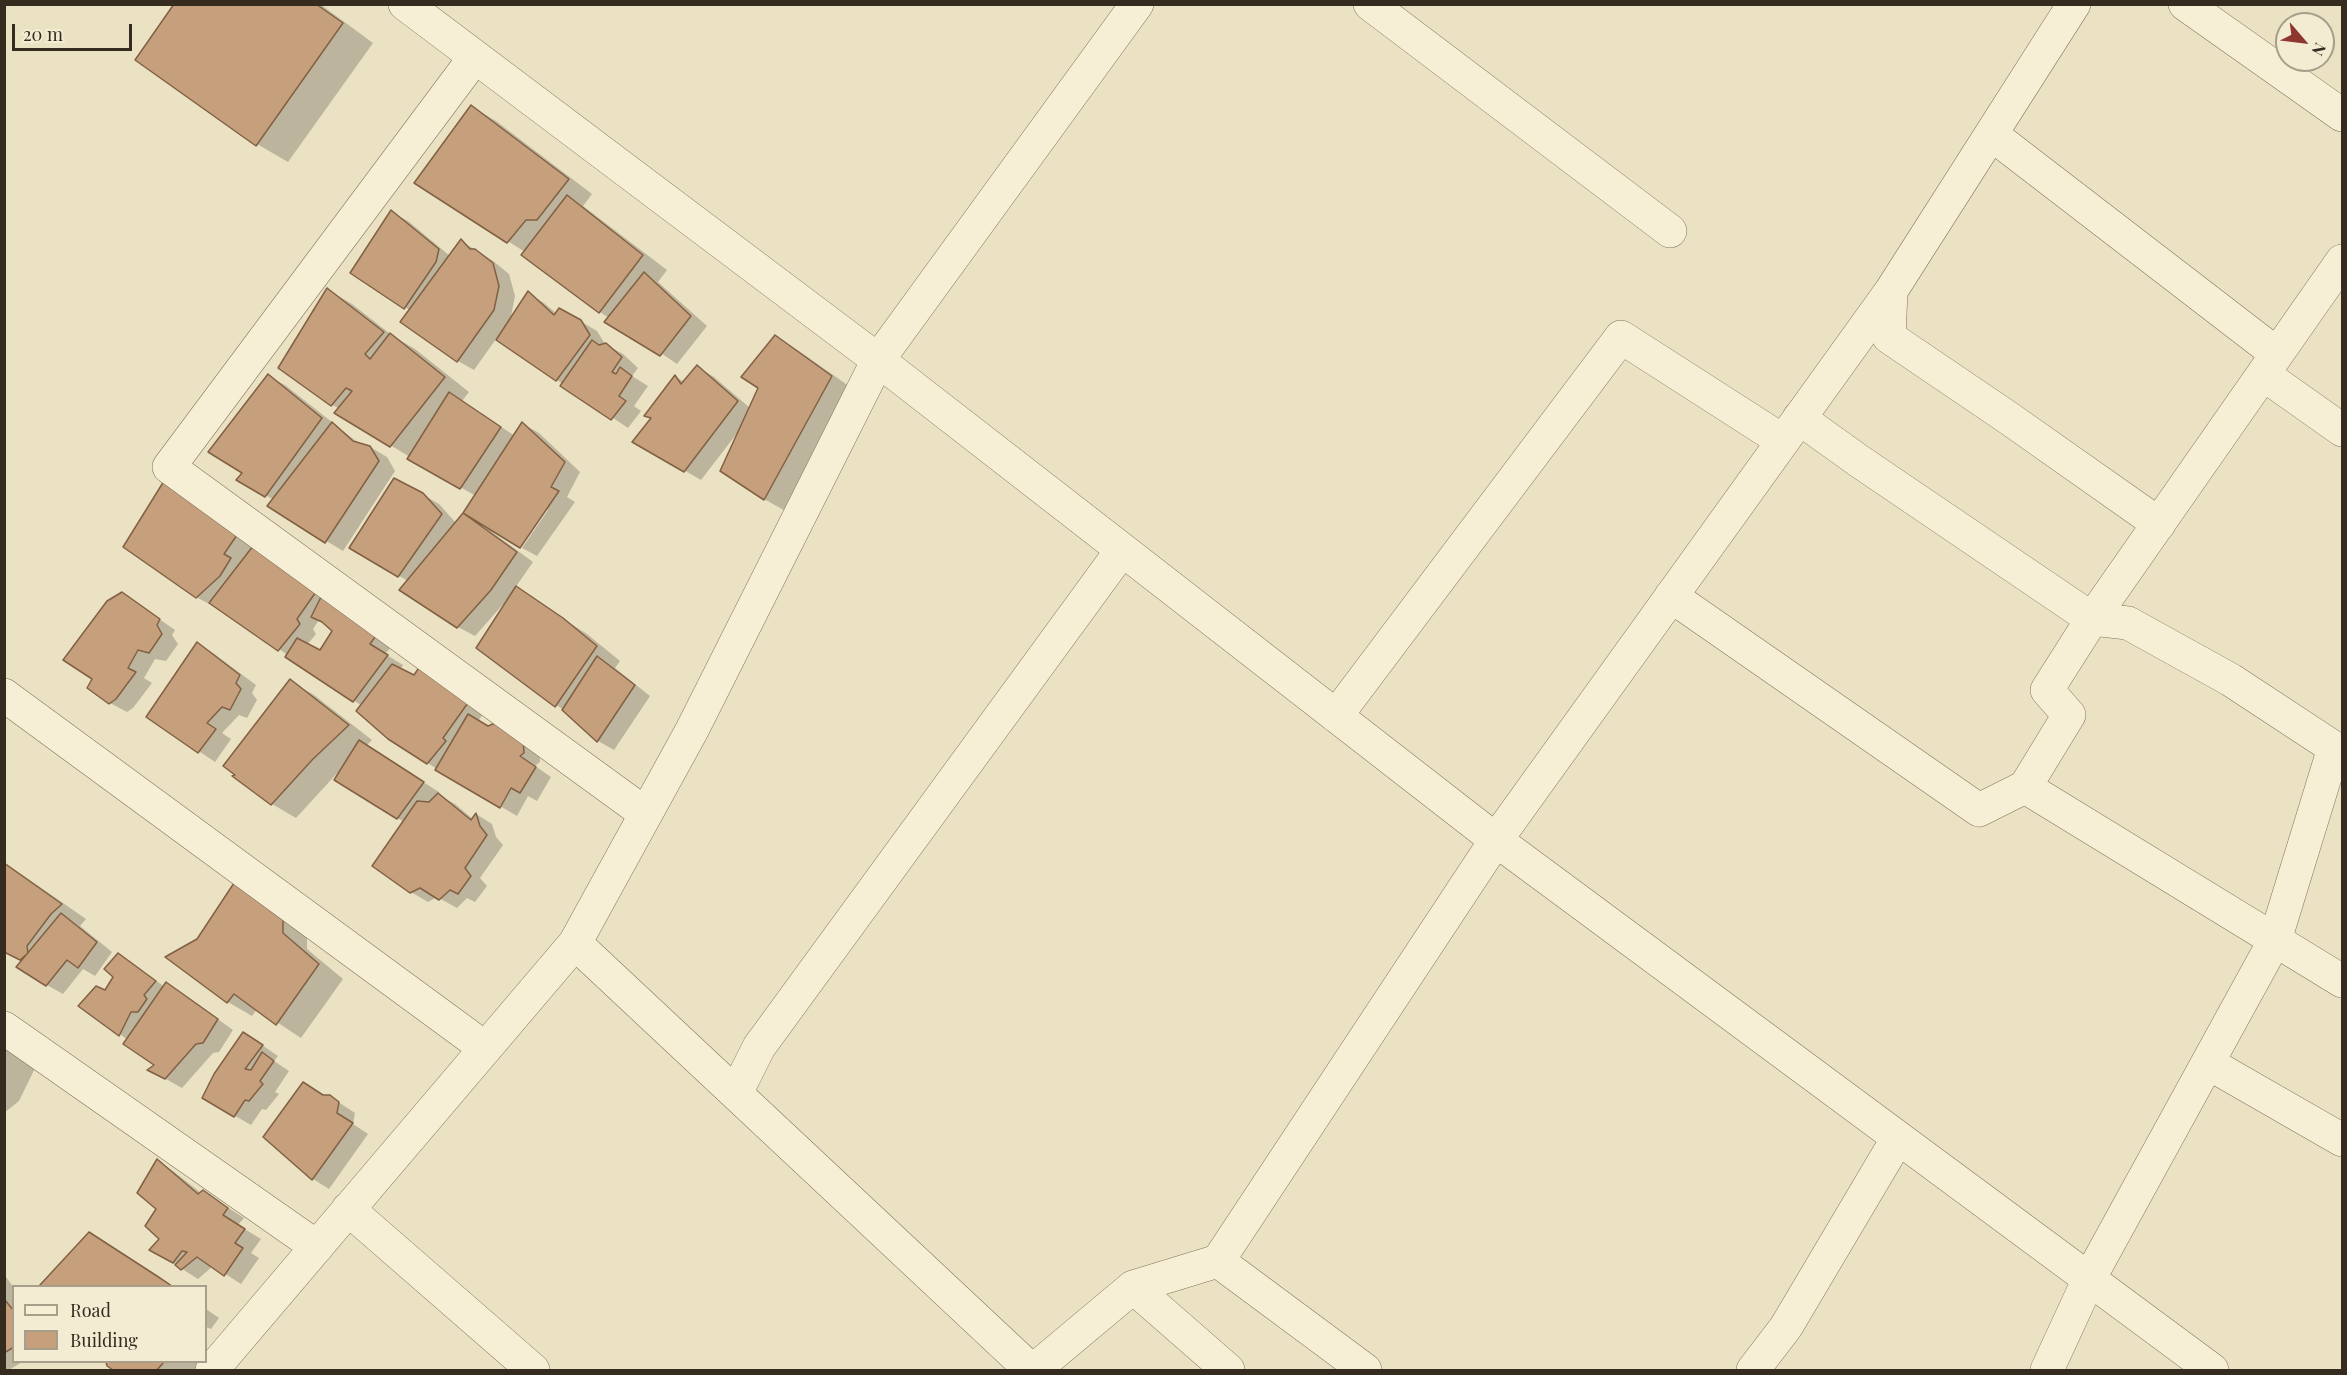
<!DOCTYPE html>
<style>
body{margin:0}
#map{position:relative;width:2347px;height:1375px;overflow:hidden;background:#ebe2c4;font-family:"Playfair Display",serif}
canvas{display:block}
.frame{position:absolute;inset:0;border:6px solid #352b1f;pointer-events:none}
.legend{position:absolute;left:12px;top:1285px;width:195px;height:78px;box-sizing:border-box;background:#f3ecd3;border:2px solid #a79f8b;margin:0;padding:8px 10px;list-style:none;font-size:18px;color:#352b1f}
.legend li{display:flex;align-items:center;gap:12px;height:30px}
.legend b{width:30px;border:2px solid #a79f8b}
.north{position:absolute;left:2275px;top:12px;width:60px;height:60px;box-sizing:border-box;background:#f3ecd3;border:2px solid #a79f8b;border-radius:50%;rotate:118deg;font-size:16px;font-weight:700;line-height:24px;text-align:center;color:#352b1f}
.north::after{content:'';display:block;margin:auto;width:21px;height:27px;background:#8e3630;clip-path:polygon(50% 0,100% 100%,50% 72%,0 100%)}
.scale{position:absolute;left:12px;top:24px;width:120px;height:27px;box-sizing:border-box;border:3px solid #352b1f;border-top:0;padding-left:8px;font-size:18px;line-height:21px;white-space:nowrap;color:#352b1f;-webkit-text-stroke:4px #f3ecd3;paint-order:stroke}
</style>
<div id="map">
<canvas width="2347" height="1375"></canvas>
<div class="frame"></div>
<ul class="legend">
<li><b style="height:8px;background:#f6efd6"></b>Road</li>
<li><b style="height:16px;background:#c6a07c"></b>Building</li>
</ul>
<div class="north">N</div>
<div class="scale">20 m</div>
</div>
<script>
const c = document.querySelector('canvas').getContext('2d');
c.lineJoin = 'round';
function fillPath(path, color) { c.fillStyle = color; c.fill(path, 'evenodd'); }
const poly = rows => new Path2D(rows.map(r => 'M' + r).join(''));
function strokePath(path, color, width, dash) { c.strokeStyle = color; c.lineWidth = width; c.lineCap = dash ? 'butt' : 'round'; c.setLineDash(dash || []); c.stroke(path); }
fillPath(poly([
 [176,4,320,4,373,43,288,162,257,144],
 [472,107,496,121,592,194,583,206,667,270,658,282,707,326,677,364,600,312,523,255,525,252,416,182],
 [391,212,408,221,450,256,461,241,492,260,509,274,515,296,510,321,528,293,544,303,557,314,580,321,597,331,605,344,623,354,638,368,632,376,648,386,634,406,641,411,628,428,496,339,474,370,458,361,411,311,352,272],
 [328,290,352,304,393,336,415,349,469,392,462,401,515,436,523,424,539,433,580,472,567,497,575,502,537,556,522,548,548,510,546,509,492,532,533,562,515,588,587,634,620,661,615,668,650,696,614,750,598,741,564,710,556,705,507,602,506,601,475,636,458,627,408,581,351,548,422,494,439,504,456,523,476,496,410,459,410,457,337,413,340,409,332,405],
 [775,337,799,351,856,391,789,513,764,499,738,432,701,480,634,441,652,419,647,416,676,377,684,382,697,367,714,377,750,408,760,387],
 [268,376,285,385,361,445,370,447,387,457,395,471,343,551,269,506,274,500,238,479,245,473],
 [165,483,394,644,385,654,403,665,400,670,486,710,478,721,488,727,539,748,540,762,535,766,551,777,537,801,528,796,517,816,437,769,389,738,362,706,215,605,213,606,196,597],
 [319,620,334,630,320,652,307,645,316,634,313,629],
 [122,593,175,630,172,635,178,644,166,661,155,659,144,678,152,683,133,708,127,712,110,703,94,678],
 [197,644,213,653,256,685,252,693,257,700,247,718,239,715,222,733,231,739,215,762,148,717],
 [290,681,314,695,372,740,366,746,439,792,438,795,455,804,473,819,476,814,492,824,496,837,503,845,480,878,487,886,475,902,467,898,457,908,437,897,428,902,411,892,404,822,336,779,342,770,341,769,296,818,272,804],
 [4,862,86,919,80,926,112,952,95,976,83,969,63,994,47,985,32,947,20,959,4,952],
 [234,885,307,936,307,949,343,979,301,1038,257,1009,252,1016,228,1002,198,940],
 [119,955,165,987,167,984,183,994,233,1030,219,1052,213,1053,182,1088,150,1070,157,1065,128,1040,80,1006,105,992,115,976],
 [4,1032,39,1060,19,1101,4,1113],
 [259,1043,278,1056,274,1061,289,1071,275,1092,279,1094,266,1110,262,1109,251,1125,204,1098],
 [329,1096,355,1113,353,1124,368,1134,329,1189,313,1179,265,1137,324,1097],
 [157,1161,173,1171,201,1193,203,1191,244,1218,238,1225,261,1239,251,1253,259,1258,241,1284,213,1266,198,1279,152,1250,161,1239,158,1209],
 [90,1234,114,1248,172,1286,41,1286],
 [4,1274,14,1288,14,1362,22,1362,9,1370,4,1370],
 [206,1309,219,1318,211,1329,206,1327],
 [107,1362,202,1362,194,1370,116,1370,108,1365]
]), '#0003');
const building = poly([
 [174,4,316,4,343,23,256,146,135,60,174,4],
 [471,105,569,179,537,220,526,220,507,243,414,183,471,105],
 [567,195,643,255,599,313,521,255,567,195],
 [391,210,439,249,436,262,404,309,350,273,391,210],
 [461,239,470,249,475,249,493,263,499,286,494,310,457,362,400,322,461,239],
 [644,272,691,316,660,356,604,322,644,272],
 [327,288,384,332,365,354,370,359,390,333,445,377,390,447,334,413,352,391,346,388,331,406,278,368,327,288],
 [528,291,554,315,559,308,581,320,590,335,556,381,496,340,528,291],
 [775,335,832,376,764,500,720,471,758,388,741,377,775,335],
 [592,340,599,345,606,343,622,357,612,372,616,374,620,367,632,376,619,396,626,401,611,420,560,386,592,340],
 [697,365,738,401,684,472,632,442,651,418,644,416,675,375,681,384,697,365],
 [268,374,322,418,265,497,236,480,242,473,208,452,268,374],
 [449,392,501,427,460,489,407,459,449,392],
 [332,422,353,441,370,446,379,461,325,543,267,506,332,422],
 [522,422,565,462,551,487,559,491,520,548,463,513,522,422],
 [394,478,423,493,442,514,398,577,349,548,394,478],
 [164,481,237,535,224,554,231,558,220,576,196,598,123,547,164,481],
 [463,513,517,552,491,590,457,628,399,590,463,513],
 [253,546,318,589,297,619,300,624,278,651,209,603,253,546],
 [516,586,563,618,597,646,555,707,476,648,516,586],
 [122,592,160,619,157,625,162,634,149,653,138,650,128,668,136,672,116,699,109,704,87,688,92,679,63,660,107,601,122,592],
 [322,595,378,633,370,644,388,655,353,702,285,657,297,638,320,650,332,631,322,622,311,617,322,595],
 [197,642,240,675,236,683,241,689,230,710,222,707,207,723,216,729,198,753,146,717,197,642],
 [597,656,635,685,597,742,562,710,597,656],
 [392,664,414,675,420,666,470,700,443,738,446,741,427,764,388,739,356,711,392,664],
 [290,679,349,725,313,759,271,805,232,776,235,775,223,766,290,679],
 [468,714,488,726,500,721,523,737,524,753,520,756,536,767,520,793,511,788,500,808,435,770,468,714],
 [359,740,424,782,397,819,334,780,359,740],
 [438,793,471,820,476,813,480,826,487,835,465,868,471,876,458,894,450,890,439,900,420,888,410,893,372,866,417,801,429,802,438,793],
 [4,863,62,904,51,914,27,946,28,953,20,960,4,952,4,863],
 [234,883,283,920,283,933,319,964,276,1025,234,994,227,1003,165,957,197,939,234,883],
 [61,913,97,942,78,968,67,960,46,986,16,967,61,913],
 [118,953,156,981,144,995,147,999,138,1012,131,1012,119,1036,78,1006,96,986,105,990,113,977,104,969,118,953],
 [166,982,218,1019,203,1043,196,1044,165,1079,147,1070,154,1065,123,1044,166,982],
 [243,1032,263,1045,245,1069,251,1070,262,1052,274,1061,260,1081,263,1084,249,1101,245,1100,234,1117,202,1098,214,1074,243,1032],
 [303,1082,323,1095,330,1095,339,1102,337,1113,353,1123,312,1180,263,1137,303,1082],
 [157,1159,198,1194,203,1190,228,1208,223,1215,245,1229,235,1243,243,1248,224,1276,197,1257,181,1270,175,1265,187,1252,182,1251,173,1263,149,1250,159,1239,145,1226,156,1209,137,1193,157,1159],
 [89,1232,157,1276,172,1286,39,1286,89,1232],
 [4,1299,14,1311,14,1347,4,1353,4,1299],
 [106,1362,164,1362,157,1370,113,1370,107,1366,106,1362]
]);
fillPath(building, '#c6a07c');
strokePath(building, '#816043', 1.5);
const minor = poly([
 [405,4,878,360,1496,840,2212,1370],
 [1370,4,1670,231],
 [2185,4,2342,115],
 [475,57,169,467,646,814],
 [1991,134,2277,354],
 [1891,291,1889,337,2007,417,2159,524],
 [2263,374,2342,430],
 [1799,418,1859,461,2092,619,2128,623,2231,680,2342,753],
 [1671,596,1979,810,2025,787,2069,715,2047,690,2092,619,2342,261],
 [4,695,485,1048],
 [1336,716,1621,337,1783,441],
 [2025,787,2342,981],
 [575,943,1031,1370],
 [4,1028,317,1247],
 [2208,1063,2342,1140],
 [736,1093,759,1047,1122,550],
 [348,1209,533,1370],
 [1133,1287,1218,1261],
 [212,1370,575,943,692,730,878,360,1137,4],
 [1034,1370,1133,1287,1228,1370],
 [1365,1370,1218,1261,1496,840,1891,291,2074,4],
 [1753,1370,1786,1327,1898,1138],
 [2047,1370,2089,1279,2275,940,2334,748]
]);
strokePath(minor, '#84745c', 34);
strokePath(minor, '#f6efd6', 33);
</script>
